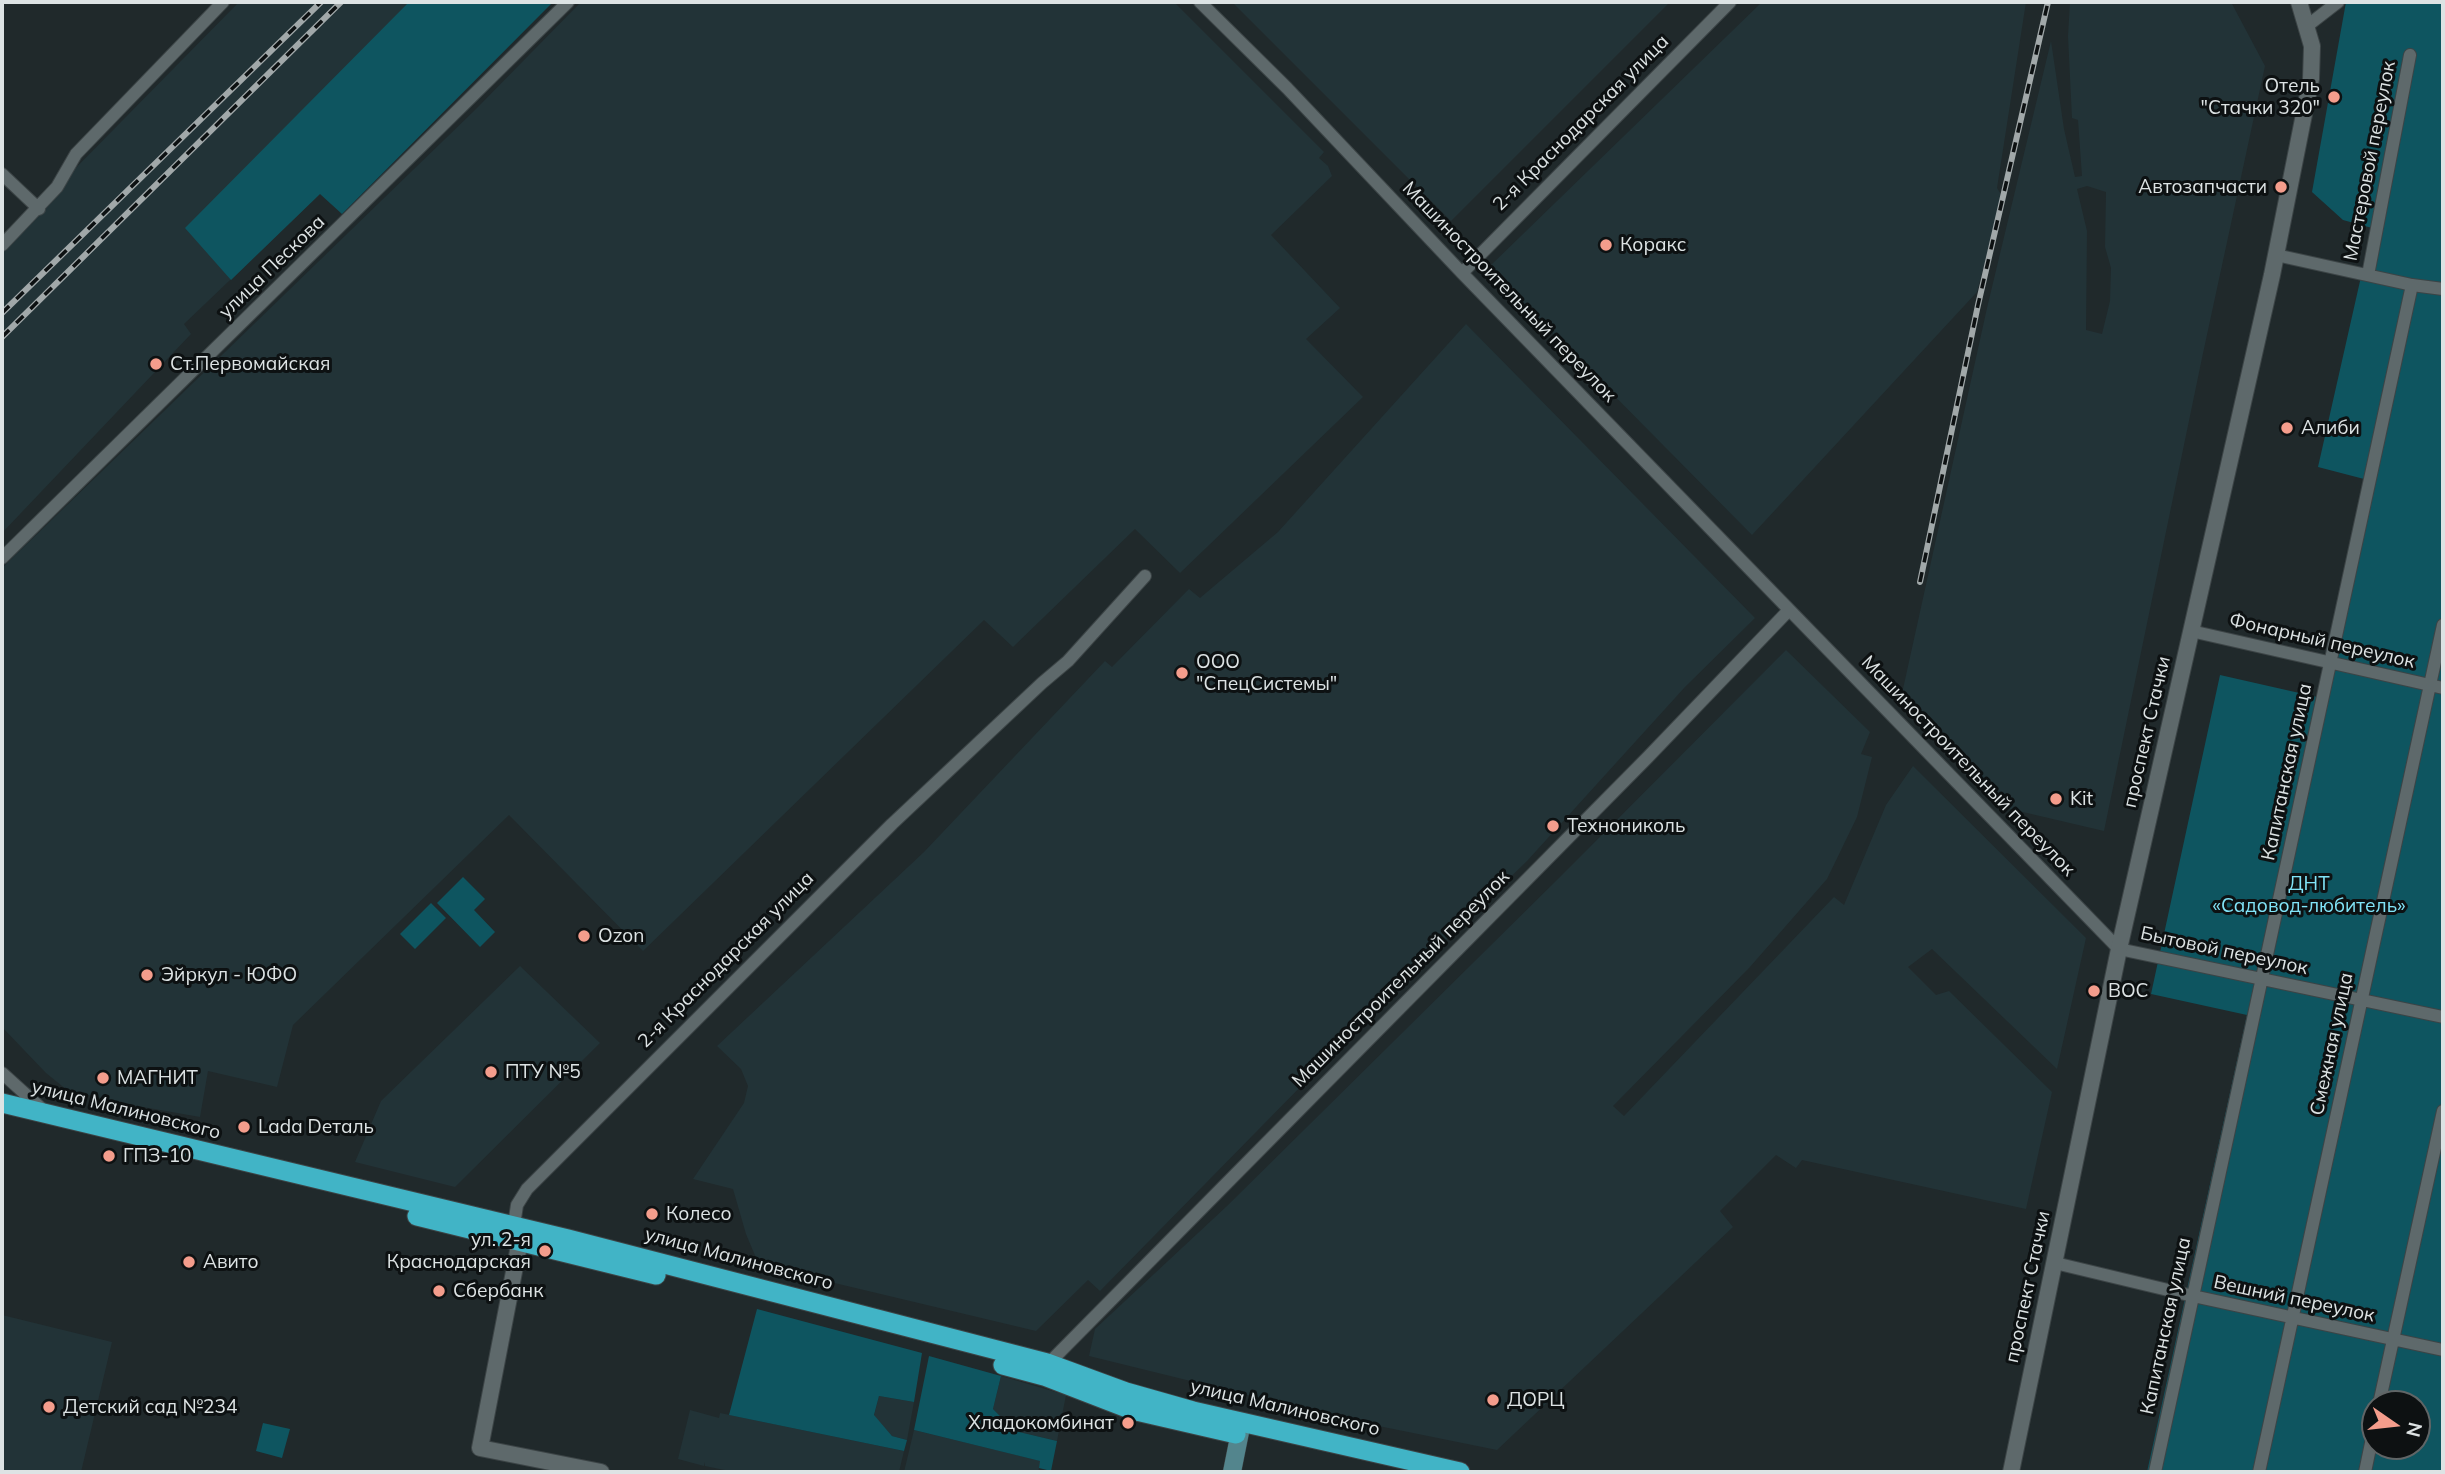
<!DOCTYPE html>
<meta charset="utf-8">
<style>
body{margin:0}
#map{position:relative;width:2445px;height:1474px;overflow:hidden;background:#20292b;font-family:Mulish,sans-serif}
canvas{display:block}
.frame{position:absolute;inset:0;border:4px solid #dde3e4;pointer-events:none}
.north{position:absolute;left:2361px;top:1390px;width:70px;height:70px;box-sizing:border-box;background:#0d1112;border:2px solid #606566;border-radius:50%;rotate:104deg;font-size:19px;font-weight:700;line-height:28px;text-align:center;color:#dde3e4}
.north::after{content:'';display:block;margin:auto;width:24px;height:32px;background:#f49d8c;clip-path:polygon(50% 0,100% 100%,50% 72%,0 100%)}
</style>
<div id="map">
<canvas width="2445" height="1474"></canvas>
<div class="frame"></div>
<div class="north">N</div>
</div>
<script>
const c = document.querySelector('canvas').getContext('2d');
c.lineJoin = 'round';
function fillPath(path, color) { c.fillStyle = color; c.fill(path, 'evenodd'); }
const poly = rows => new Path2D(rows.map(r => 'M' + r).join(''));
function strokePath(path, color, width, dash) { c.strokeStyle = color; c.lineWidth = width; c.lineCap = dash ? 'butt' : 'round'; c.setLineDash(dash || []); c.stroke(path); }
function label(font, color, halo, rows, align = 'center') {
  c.font = font + ' Mulish,sans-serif'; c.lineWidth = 6; c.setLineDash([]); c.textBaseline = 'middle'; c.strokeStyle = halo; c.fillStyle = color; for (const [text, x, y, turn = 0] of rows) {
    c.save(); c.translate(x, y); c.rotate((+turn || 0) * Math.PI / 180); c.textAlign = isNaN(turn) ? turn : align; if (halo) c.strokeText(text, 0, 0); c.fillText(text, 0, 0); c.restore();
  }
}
fillPath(poly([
 [239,2,551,2,320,194,184,324,191,334,2,533,2,243],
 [581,2,1174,2,1324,152,1319,158,1328,166,1332,176,1271,235,1340,308,1306,339,1363,397,1180,573,1135,529,1013,647,984,620,643,951,509,815,293,1025,277,1087,208,1071,200,1117,126,1104,67,1090,46,1073,2,1027,2,568,476,109],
 [1232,2,1670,2,1451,221],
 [1762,2,2026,2,1997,188,2002,196,1977,292,1752,535,1488,268],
 [2070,2,2231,2,2265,66,2202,358,2104,831,2010,809,1901,698,1987,308,2051,41,2064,129,2075,177,2082,176,2078,120,2072,118,2068,36],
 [2087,186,2106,192,2105,247,2111,268,2110,301,2102,334,2086,330,2087,231,2077,189],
 [1466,324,1755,618,1685,687,1527,861,1415,970,1100,1291,1088,1280,1036,1331,759,1265,746,1234,733,1189,693,1179,744,1103,748,1086,741,1069,717,1046,924,852,1105,661,1112,667,1189,589,1200,598,1278,532],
 [1786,650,1870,732,1861,754,1872,757,1857,817,1827,879,1749,968,1613,1106,1624,1116,1834,897,1844,905,1886,805,1913,766,2086,938,2057,1069,1932,949,1908,967,1936,995,1949,991,2052,1092,2026,1209,1802,1160,1796,1168,1776,1155,1720,1211,1733,1227,1497,1450,1349,1420,1089,1356,1095,1329,1227,1206,1562,875],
 [520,966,600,1043,455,1187,355,1162,381,1101],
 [2,1315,112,1342,81,1472,2,1472],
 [1001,1376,1066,1395,1057,1441,1015,1431,993,1409],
 [879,1396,914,1402,907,1440,892,1436,874,1416],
 [690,1410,719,1418,720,1413,904,1451,899,1472,734,1472,705,1466,705,1462,704,1466,678,1459],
 [914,1430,1041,1461,1038,1472,904,1472]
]), '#223337');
fillPath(poly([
 [409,2,553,2,342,214,320,194,231,280,185,228],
 [2346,2,2443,2,2443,1472,2147,1472,2247,1015,2151,994,2220,675,2317,697,2364,479,2318,467,2372,228,2343,220,2312,192],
 [2375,1404,2417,1404,2417,1446,2375,1446],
 [463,877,485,899,474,910,495,932,480,947,437,903],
 [431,903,446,918,415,949,400,934],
 [757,1309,922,1353,914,1402,879,1396,874,1415,892,1436,907,1440,904,1451,729,1415],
 [929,1356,1001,1376,993,1409,1015,1431,1057,1441,1051,1471,1039,1468,1040,1461,914,1430],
 [263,1423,290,1429,282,1458,256,1451]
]), '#0e5560');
const minor = poly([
 [1200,2,1287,88,1462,273,2119,949,2443,1017],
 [2307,26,2338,2],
 [2,174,39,209],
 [2,245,57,187,76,154,223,2],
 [2276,255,2412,285,2443,289],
 [1462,273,1730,2],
 [2368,275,2410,55],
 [2,558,568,2],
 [2191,631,2443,688],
 [2,1073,43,1110],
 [514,1225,517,1205,527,1189,892,824,1042,683,1068,661,1145,576],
 [2055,1263,2193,1296,2443,1350],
 [1046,1366,1648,757,1789,610],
 [2379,1404,2443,1111],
 [2155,1472,2412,285],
 [2259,1472,2443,625],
 [2365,1472,2375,1424]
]);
const tertiary = poly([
 [516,1231,518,1251,480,1448,601,1472],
 [2011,1472,2119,949,2272,275,2311,79,2312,46,2299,2]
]);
const secondary = poly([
 [1232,1472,1242,1422]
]);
const trunk = poly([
 [2,1103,568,1239,1047,1363,1126,1392,1193,1411,1460,1472],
 [417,1216,656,1275],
 [1003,1365,1044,1376,1132,1410,1236,1434]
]);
strokePath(minor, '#3c4446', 14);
strokePath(tertiary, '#3c4446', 18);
strokePath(secondary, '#3c4446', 19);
strokePath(trunk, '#3c4446', 21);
strokePath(minor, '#5e696b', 12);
strokePath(tertiary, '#5e696b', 16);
strokePath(secondary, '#53858d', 18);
strokePath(trunk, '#41b4c6', 19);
const rail = poly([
 [2,313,321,2],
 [2,337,341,2],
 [1920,582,1978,305,2048,2]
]);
strokePath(rail, '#a1a8a9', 6);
strokePath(rail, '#0d1112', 3.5, [10]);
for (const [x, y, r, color] of [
 [2334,97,7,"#f49d8c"],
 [2281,187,7,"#f49d8c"],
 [1606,245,7,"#f49d8c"],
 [156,364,7,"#f49d8c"],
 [2287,428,7,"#f49d8c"],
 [1182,673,7,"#f49d8c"],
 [2056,799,7,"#f49d8c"],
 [1553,826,7,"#f49d8c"],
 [584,936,7,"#f49d8c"],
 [147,975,7,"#f49d8c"],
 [2094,991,7,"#f49d8c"],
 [491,1072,7,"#f49d8c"],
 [103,1078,7,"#f49d8c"],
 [244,1127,7,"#f49d8c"],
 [109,1156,7,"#f49d8c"],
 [652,1214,7,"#f49d8c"],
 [545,1251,7,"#f49d8c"],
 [189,1262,7,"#f49d8c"],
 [439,1291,7,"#f49d8c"],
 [1493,1400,7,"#f49d8c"],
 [49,1407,7,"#f49d8c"],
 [1128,1423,7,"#f49d8c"]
]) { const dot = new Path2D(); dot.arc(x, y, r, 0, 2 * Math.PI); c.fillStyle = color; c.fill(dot); strokePath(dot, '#0d1112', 2.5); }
label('19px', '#dde3e4', '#0d1112', [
 ["Отель",2320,86,"right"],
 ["\"Стачки 320\"",2320,108,"right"],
 ["Автозапчасти",2267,187,"right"],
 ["Коракс",1620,245],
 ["Ст.Первомайская",170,364],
 ["Алиби",2301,428],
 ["ООО",1196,662],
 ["\"СпецСистемы\"",1196,684],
 ["Kit",2070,799],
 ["Технониколь",1567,826],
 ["Ozon",598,936],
 ["Эйркул - ЮФО",161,975],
 ["ВОС",2108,991],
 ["ПТУ №5",505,1072],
 ["МАГНИТ",117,1078],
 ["Lada Dеталь",258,1127],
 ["ГПЗ-10",123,1156],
 ["Колесо",666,1214],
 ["ул. 2-я",531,1240,"right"],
 ["Краснодарская",531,1262,"right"],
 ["Авито",203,1262],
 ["Сбербанк",453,1291],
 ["ДОРЦ",1507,1400],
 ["Детский сад №234",63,1407],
 ["Хладокомбинат",1114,1423,"right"]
], 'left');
label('19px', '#dde3e4', '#0d1112', [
 ["2-я Краснодарская улица",1581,123,-45],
 ["Мастеровой переулок",2370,161,-79],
 ["улица Пескова",272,267,-44],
 ["Машиностроительный переулок",1509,292,46],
 ["Фонарный переулок",2322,641,13],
 ["проспект Стачки",2147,732,-77],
 ["Машиностроительный переулок",1968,766,46],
 ["Капитанская улица",2287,772,-78],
 ["Бытовой переулок",2224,951,12],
 ["2-я Краснодарская улица",726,960,-45],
 ["Машиностроительный переулок",1401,979,-45],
 ["Смежная улица",2332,1044,-78],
 ["улица Малиновского",126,1110,14],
 ["улица Малиновского",739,1259,15],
 ["проспект Стачки",2028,1287,-78],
 ["Вешний переулок",2294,1299,12],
 ["Капитанская улица",2166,1326,-78],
 ["улица Малиновского",1285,1408,13]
]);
label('19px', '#81e4f8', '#0d1112', [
 ["ДНТ",2309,884],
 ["«Садовод-любитель»",2309,906]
]);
</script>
